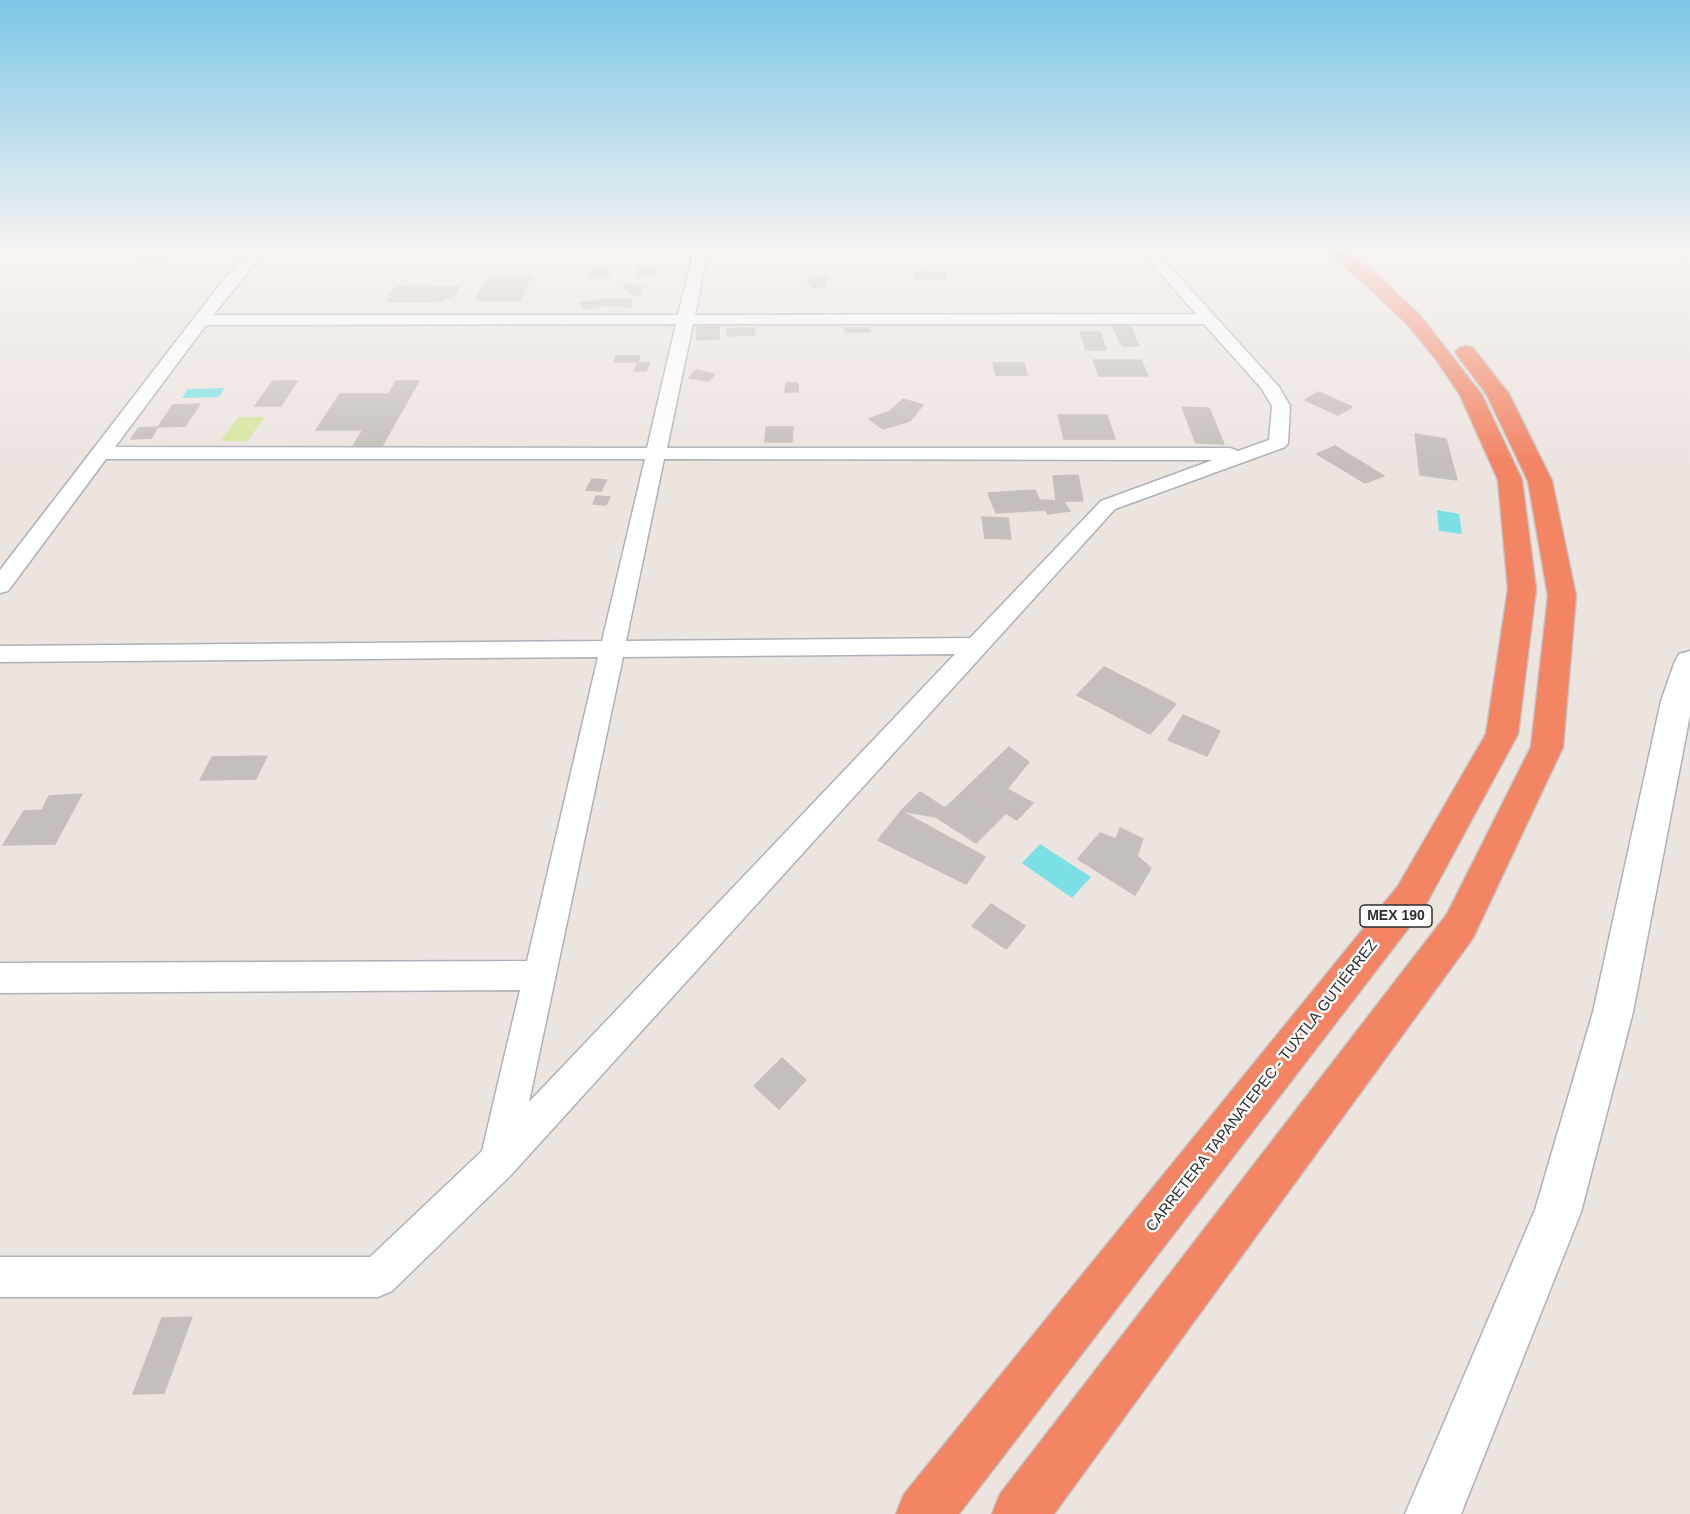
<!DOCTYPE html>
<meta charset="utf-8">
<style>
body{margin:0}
canvas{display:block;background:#ece4df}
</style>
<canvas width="1690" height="1514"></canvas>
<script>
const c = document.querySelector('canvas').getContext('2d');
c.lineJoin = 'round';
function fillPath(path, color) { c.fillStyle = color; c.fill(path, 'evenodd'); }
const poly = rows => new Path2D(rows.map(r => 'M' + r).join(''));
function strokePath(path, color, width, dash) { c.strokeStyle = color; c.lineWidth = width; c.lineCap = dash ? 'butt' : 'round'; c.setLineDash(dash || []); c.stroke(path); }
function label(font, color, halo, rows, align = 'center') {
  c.font = font + ' Arial,sans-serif'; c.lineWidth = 5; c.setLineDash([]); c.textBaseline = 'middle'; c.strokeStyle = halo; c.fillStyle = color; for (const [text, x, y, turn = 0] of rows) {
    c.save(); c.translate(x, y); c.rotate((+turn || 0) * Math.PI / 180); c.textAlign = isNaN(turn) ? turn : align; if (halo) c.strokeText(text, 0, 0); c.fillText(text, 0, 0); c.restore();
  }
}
fillPath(poly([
 [239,417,265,417,247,441,220,441]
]), '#d6e59d');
fillPath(poly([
 [224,388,219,397,182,398,188,389],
 [1437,510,1459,514,1462,534,1439,531],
 [1040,844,1091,877,1072,898,1022,863]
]), '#7ae0e6');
const building = poly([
 [145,258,167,258,157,266,135,266,145,258],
 [638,267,655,267,653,276,637,277,638,267],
 [590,268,611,268,609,276,587,276,590,268],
 [915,271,945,272,946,279,916,279,915,271],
 [488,277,531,277,520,300,476,300,488,277],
 [827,277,824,287,811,287,811,283,808,283,807,278,827,277],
 [626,284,642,286,640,294,635,295,622,288,626,284],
 [432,285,431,288,459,286,455,295,436,302,387,302,392,296,388,294,397,286,432,285],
 [602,299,631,299,631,307,604,305,585,309,580,303,602,299],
 [1112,325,1130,325,1139,346,1122,346,1112,325],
 [719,326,719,339,697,340,697,327,719,326],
 [754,328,755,335,727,336,727,329,754,328],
 [845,328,870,328,870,332,845,332,845,328],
 [1080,332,1100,332,1106,350,1086,350,1080,332],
 [616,356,640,356,638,362,614,362,616,356],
 [1093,360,1141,360,1148,376,1099,376,1093,360],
 [638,362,650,363,646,371,634,371,638,362],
 [993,363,1024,363,1027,375,996,375,993,363],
 [696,370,715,374,709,381,689,378,696,370],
 [273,381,297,381,281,406,255,406,273,381],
 [396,381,419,381,382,446,353,446,363,430,316,430,340,394,389,394,396,381],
 [786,383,798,383,798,392,785,392,786,383],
 [1319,392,1352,407,1338,415,1305,400,1319,392],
 [903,399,923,405,910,421,883,429,869,419,890,411,903,399],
 [200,404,185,426,158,427,173,405,200,404],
 [1182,407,1209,408,1224,444,1196,443,1182,407],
 [1058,415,1107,415,1115,439,1064,439,1058,415],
 [158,427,151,438,131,439,139,428,158,427],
 [766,427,793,427,792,442,765,442,766,427],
 [1415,434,1446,439,1457,480,1420,475,1415,434],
 [1335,446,1384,476,1365,483,1317,454,1335,446],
 [1078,475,1083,501,1056,501,1053,476,1078,475],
 [592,479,607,480,601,491,586,490,592,479],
 [1035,490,1044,510,996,513,988,493,1035,490],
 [596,496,610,497,606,505,593,504,596,496],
 [1039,500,1063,501,1070,511,1048,514,1039,500],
 [982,517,1008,518,1011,539,985,538,982,517],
 [1104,667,1176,704,1150,734,1077,695,1104,667],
 [1183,715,1220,731,1207,756,1168,740,1183,715],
 [1009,747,1029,762,1007,789,1033,803,1017,820,966,788,1009,747],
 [267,756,256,779,200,780,212,757,267,756],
 [966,788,1005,814,976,843,936,817,966,788],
 [920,792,945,808,936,817,901,811,920,792],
 [82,794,55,844,3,845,24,811,42,810,49,796,82,794],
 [901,811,985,857,966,884,878,840,901,811],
 [1120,828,1143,839,1137,856,1151,868,1135,895,1078,859,1100,833,1116,839,1120,828],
 [991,904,1025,926,1006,949,972,926,991,904],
 [782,1058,806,1080,779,1109,754,1086,782,1058],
 [192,1317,164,1393,133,1394,162,1318,192,1317]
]);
fillPath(building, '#c5bfbb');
strokePath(building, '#c8bfb9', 1.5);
const street = poly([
 [251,250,266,250,213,315,678,315,694,250,708,250,695,315,1196,314,1140,250,1155,250,1279,387,1290,406,1288,443,1285,447,1115,509,511,1175,392,1291,378,1297,0,1297,0,1257,370,1257,482,1151,520,990,0,993,0,963,527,961,598,657,0,662,0,646,602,641,645,459,106,459,8,591,0,593,0,570,221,283,251,250],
 [676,324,647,448,115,447,206,325,676,324],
 [693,324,1204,324,1262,389,1272,406,1269,440,1238,451,1230,448,667,448,693,324],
 [664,459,1213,460,1101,501,970,638,626,641,664,459],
 [955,654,529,1102,623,657,955,654]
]);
const secondary = poly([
 [1672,250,1690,250,1690,264,1684,263,1672,250],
 [1690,651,1690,715,1633,1012,1581,1212,1461,1514,1405,1514,1535,1210,1593,1012,1661,701,1675,661,1679,654,1690,651]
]);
const highway = poly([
 [1324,250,1344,250,1380,277,1420,315,1482,395,1522,480,1536,589,1518,734,1424,908,959,1514,896,1514,904,1494,1398,886,1486,734,1508,589,1498,480,1460,395,1435,358,1406,323,1366,285,1324,250],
 [1466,346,1473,348,1509,394,1552,481,1576,596,1563,747,1473,938,1054,1514,992,1514,1000,1494,1447,914,1531,747,1548,596,1528,481,1487,395,1455,352,1459,348,1466,346]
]);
strokePath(street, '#acb0b7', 3);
strokePath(secondary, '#acb0b7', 3);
strokePath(highway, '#c4c4c4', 3);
fillPath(street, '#fff');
fillPath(secondary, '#fff');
fillPath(highway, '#f38464');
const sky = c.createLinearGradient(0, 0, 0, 462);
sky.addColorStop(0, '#7cc6e7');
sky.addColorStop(0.54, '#f6f3f1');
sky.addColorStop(1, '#f6f3f100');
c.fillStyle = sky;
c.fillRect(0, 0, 1690, 462);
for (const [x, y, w] of [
 [1396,916,72]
]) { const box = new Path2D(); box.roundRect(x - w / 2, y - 11, w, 22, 4.5); c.fillStyle = '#fff'; c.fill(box); strokePath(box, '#2c2c2c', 1.5); }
label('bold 14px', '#2c2c2c', null, [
 ["MEX 190",1396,916]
]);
label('15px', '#2c2c2c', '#fff', [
 ["CARRETERA TAPANATEPEC - TUXTLA GUTIÉRREZ",1262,1086,-52]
]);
</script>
